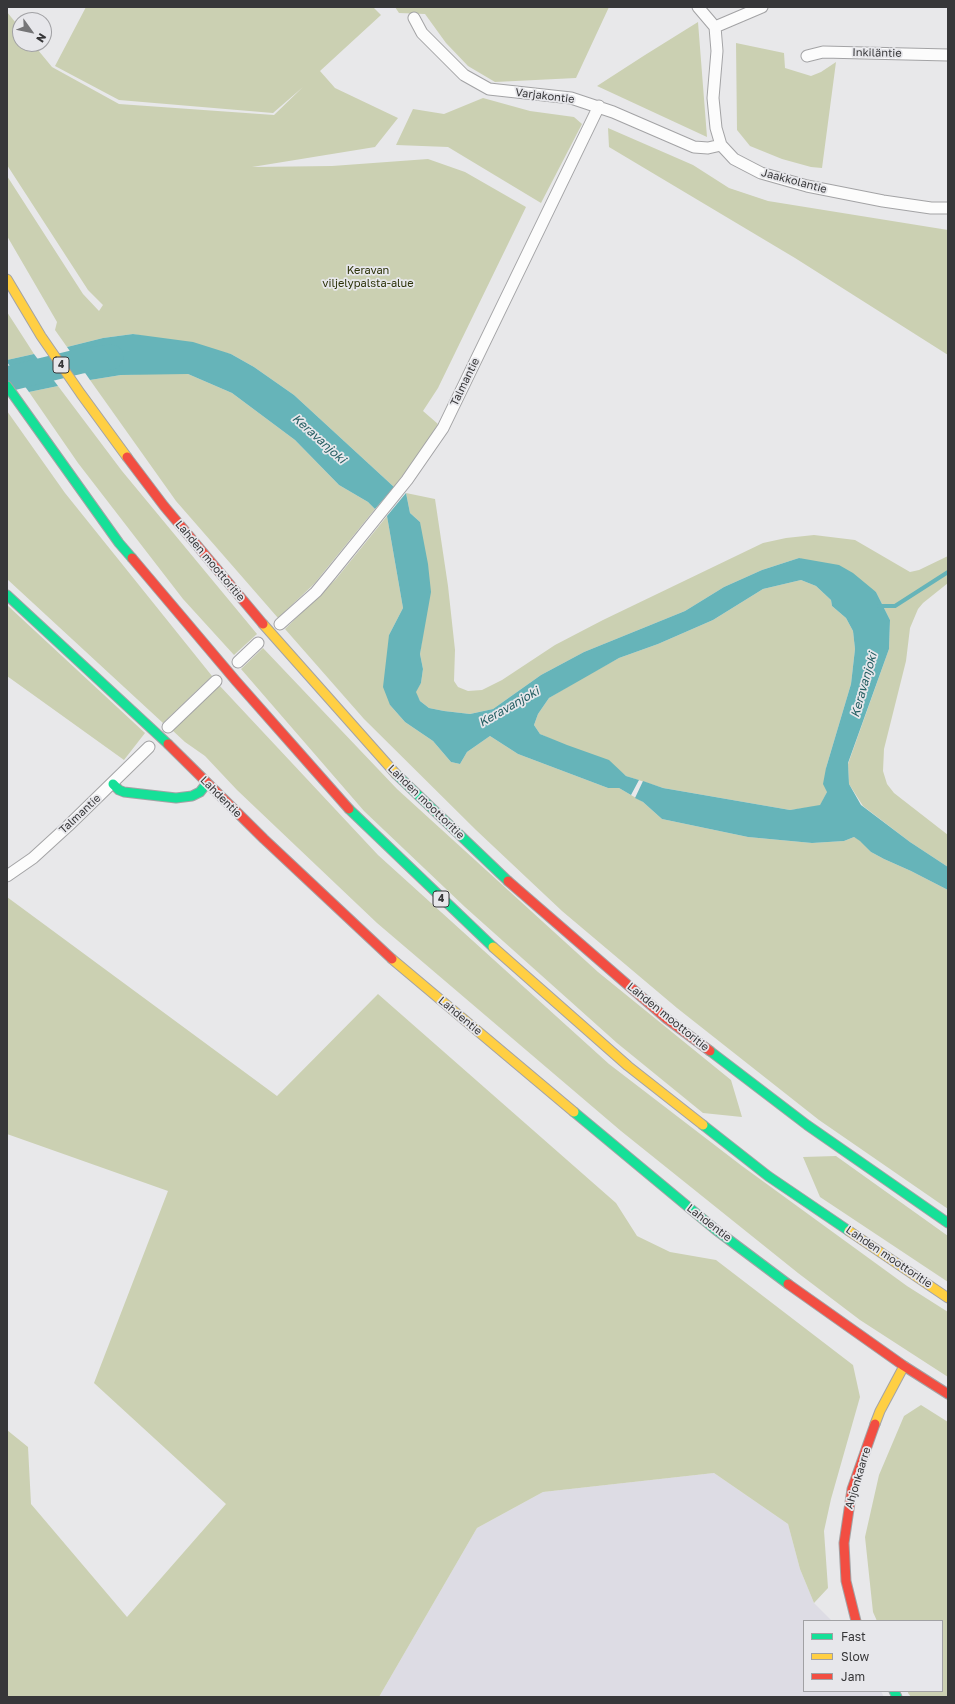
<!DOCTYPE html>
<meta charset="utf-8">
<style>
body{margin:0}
#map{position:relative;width:955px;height:1704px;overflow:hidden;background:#e8e8ea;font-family:"Golos Text",sans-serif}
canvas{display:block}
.frame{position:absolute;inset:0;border:8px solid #373739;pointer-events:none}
.legend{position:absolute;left:803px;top:1620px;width:140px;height:72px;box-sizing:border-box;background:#e7e7eb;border:1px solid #a1a1a4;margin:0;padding:5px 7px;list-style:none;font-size:12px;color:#373739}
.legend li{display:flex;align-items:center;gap:8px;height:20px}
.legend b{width:20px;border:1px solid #a1a1a4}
.north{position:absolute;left:12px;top:12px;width:40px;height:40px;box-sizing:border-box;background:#e7e7eb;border:1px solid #a1a1a4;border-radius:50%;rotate:123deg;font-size:11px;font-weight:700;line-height:16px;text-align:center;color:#373739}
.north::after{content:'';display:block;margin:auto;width:14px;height:18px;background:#757577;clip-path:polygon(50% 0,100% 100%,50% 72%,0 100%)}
</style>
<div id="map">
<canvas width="955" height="1704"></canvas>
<div class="frame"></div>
<ul class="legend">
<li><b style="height:5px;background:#16e098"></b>Fast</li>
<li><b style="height:5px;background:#ffcf43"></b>Slow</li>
<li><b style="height:5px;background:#f24e42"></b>Jam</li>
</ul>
<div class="north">N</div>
</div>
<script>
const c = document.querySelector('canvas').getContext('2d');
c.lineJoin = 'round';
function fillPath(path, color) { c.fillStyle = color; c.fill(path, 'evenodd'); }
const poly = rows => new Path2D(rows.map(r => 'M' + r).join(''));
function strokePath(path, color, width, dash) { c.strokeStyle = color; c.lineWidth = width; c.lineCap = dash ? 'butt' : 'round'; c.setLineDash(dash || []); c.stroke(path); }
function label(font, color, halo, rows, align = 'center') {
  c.font = font + ' "Golos Text",sans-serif'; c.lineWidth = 3.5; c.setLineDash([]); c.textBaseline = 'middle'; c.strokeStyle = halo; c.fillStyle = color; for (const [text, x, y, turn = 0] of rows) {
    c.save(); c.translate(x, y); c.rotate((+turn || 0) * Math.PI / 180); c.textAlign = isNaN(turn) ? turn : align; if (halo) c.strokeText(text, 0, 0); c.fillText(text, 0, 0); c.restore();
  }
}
fillPath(poly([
 [714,1473,788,1524,800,1569,814,1603,832,1621,804,1621,804,1691,881,1691,884,1697,379,1697,477,1528,543,1492]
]), '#dddce4');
fillPath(poly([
 [86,7,373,7,381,15,320,71,335,88,398,118,375,147,252,167,332,166,428,159,465,172,526,207,438,388,423,411,438,424,424,447,394,487,294,395,254,367,231,354,133,334,103,338,67,347,55,330,57,322,7,236,7,176,83,294,99,311,103,305,88,290,7,165,7,12,20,28,20,44,33,44,52,67,119,104,274,115,303,87,273,113,119,100,55,66],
 [395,7,609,7,576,78,495,82,468,66,446,43,425,14,399,13],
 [698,22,707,137,597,86,645,55],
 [736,43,784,53,785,68,811,76,821,72,836,62,822,168,811,167,782,159,750,146,737,130],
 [483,98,530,111,574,117,582,124,541,203,448,147,396,145,413,109,444,114],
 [608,128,693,165,729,188,768,201,948,230,948,355,795,258,609,147],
 [7,312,27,343,34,354,7,360],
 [160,373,188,374,232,393,295,440,339,485,368,502,375,509,314,584,278,618,176,501,90,380,121,375],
 [58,386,122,471,257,634,234,655,183,599,78,463,29,392],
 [7,411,65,493,212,676,163,723,7,579],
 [406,493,435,499,448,586,455,650,454,681,458,687,468,691,482,690,502,680,555,645,603,620,763,543,786,538,814,535,855,540,910,572,919,570,948,556,948,583,923,603,918,609,910,628,906,661,884,749,883,771,887,784,894,793,948,835,948,867,910,842,863,806,849,784,848,764,889,649,890,620,876,592,799,558,762,570,724,587,685,611,584,652,541,675,493,709,470,714,444,711,429,708,420,701,415,692,421,683,423,669,420,654,424,625,420,522,410,513],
 [387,516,403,608,389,635,390,705,405,722,433,741,451,762,460,764,467,752,490,736,518,754,608,788,619,788,643,802,662,819,748,837,812,843,844,841,854,837,860,840,871,852,884,859,911,871,948,890,948,1209,819,1120,677,1008,562,911,476,830,364,719,285,629,336,579],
 [801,580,816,586,831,600,832,606,846,618,853,631,855,649,851,684,826,768,827,792,820,806,790,810,663,788,626,776,620,771,540,734,534,725,538,714,549,698,582,678,619,658,658,644,713,620,763,589],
 [7,605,145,733,124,760,7,676],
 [263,648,397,789,598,972,731,1080,742,1117,703,1113,617,1043,465,907,364,811,241,669],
 [219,685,378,855,609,1064,742,1166,907,1286,948,1312,948,1377,860,1320,798,1273,621,1131,377,923,237,790,205,756,185,742,172,730],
 [7,897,277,1096,378,994,616,1203,637,1236,670,1252,716,1260,853,1365,860,1397,831,1499,824,1531,828,1588,814,1603,800,1569,788,1524,714,1473,543,1492,477,1528,379,1697,7,1697,7,1430,28,1447,31,1504,127,1617,226,1504,94,1383,168,1191,7,1134],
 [836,1156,948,1236,948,1282,820,1197,803,1157],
 [921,1405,948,1422,948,1697,911,1697,908,1693,908,1691,942,1691,942,1621,877,1621,873,1612,865,1537,879,1475,904,1416]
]), '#cbd0b2');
fillPath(poly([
 [133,334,193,342,231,354,254,367,294,395,394,487,375,509,368,502,339,485,295,440,232,393,188,374,121,375,90,380,67,347,103,338],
 [34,354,58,386,29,392,7,362,7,360],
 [406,493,410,513,420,522,428,564,431,592,420,654,423,669,421,683,416,692,420,701,429,708,444,711,470,714,493,709,541,675,584,652,685,611,724,587,762,570,799,558,839,565,853,573,876,592,890,620,889,649,848,763,849,784,861,805,910,842,948,867,948,890,911,871,884,859,871,852,860,841,854,837,844,841,812,843,748,837,662,819,643,802,635,798,643,781,663,788,790,810,820,805,827,792,823,784,826,768,851,684,855,649,853,631,846,618,832,606,831,600,816,586,801,580,763,589,713,620,658,644,619,658,549,698,538,714,534,725,540,734,567,745,609,760,626,776,639,780,631,795,619,788,608,788,518,754,490,736,467,752,460,764,451,762,433,741,405,722,390,705,383,687,389,635,403,608,387,516]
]), '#66b4b9');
strokePath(poly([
 [879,606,895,606,948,572]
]), '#66b4b9', 4);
strokePath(poly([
 [7,379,81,361,111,357]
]), '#66b4b9', 25);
const street = poly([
 [698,7,715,27,717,51,713,98,716,128,721,145,734,159,761,173,807,186,883,201,931,208,948,208],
 [414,18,422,33,464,75,489,89,571,98,613,112,694,147,708,148,721,145],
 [715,27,762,7],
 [807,56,823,52,948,55],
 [280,624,316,592,331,574,407,480,443,428,599,106],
 [238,662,258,643],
 [168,727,216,681],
 [7,876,33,858,68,826,149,747]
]);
const fast = poly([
 [7,386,119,543,132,558],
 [7,595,168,744],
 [396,774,508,881],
 [113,784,119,790,124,792,176,798,192,796,200,792,207,783],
 [349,809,493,947],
 [710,1051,807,1125,948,1223],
 [574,1112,716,1230,788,1284],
 [703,1125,768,1176,849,1231],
 [894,1691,897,1697]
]);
const slow = poly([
 [7,279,41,336,81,394,127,457],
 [263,624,396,774],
 [493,947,628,1066,703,1125],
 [392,959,574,1112],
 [849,1231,948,1298],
 [875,1424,880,1411,904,1366]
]);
const jam = poly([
 [127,457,164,506,263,624],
 [132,558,236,681,349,809],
 [168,744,264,839,392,959],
 [508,881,667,1019,710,1051],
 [788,1284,904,1366,948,1394],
 [856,1621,846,1581,844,1543,852,1489,875,1424]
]);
strokePath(street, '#a3a3a5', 13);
strokePath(fast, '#a3a3a5', 11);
strokePath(slow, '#a3a3a5', 11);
strokePath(jam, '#a3a3a5', 11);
strokePath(street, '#fcfcfc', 11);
strokePath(fast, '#16e098', 9);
strokePath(slow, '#ffcf43', 9);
strokePath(jam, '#f24e42', 9);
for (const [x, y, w] of [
 [61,365,16],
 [441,899,16]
]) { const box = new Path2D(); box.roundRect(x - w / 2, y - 8, w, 16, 3); c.fillStyle = '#e7e7eb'; c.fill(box); strokePath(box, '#373739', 1); }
label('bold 10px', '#373739', null, [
 ["4",61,365],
 ["4",441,899]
]);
label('11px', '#373739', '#e7e7eb', [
 ["Inkiläntie",877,53,1],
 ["Varjakontie",545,96,7],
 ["Jaakkolantie",794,181,15],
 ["Talmantie",465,382,-64],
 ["Lahden moottoritie",210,561,50],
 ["Lahdentie",221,797,45],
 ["Lahden moottoritie",426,802,44],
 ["Talmantie",80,814,-43],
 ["Lahdentie",460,1016,40],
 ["Lahden moottoritie",668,1017,39],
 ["Lahdentie",709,1223,38],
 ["Lahden moottoritie",889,1257,34],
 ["Ahjonkaarre",858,1478,-73]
]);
label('11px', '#2d330a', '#e7e7eb', [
 ["Keravan",368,271],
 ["viljelypalsta-alue",368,284]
]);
label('italic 12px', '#235d61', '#e7e7eb', [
 ["Keravanjoki",319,439,42],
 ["Keravanjoki",864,685,-74],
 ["Keravanjoki",509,707,-30]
]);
</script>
